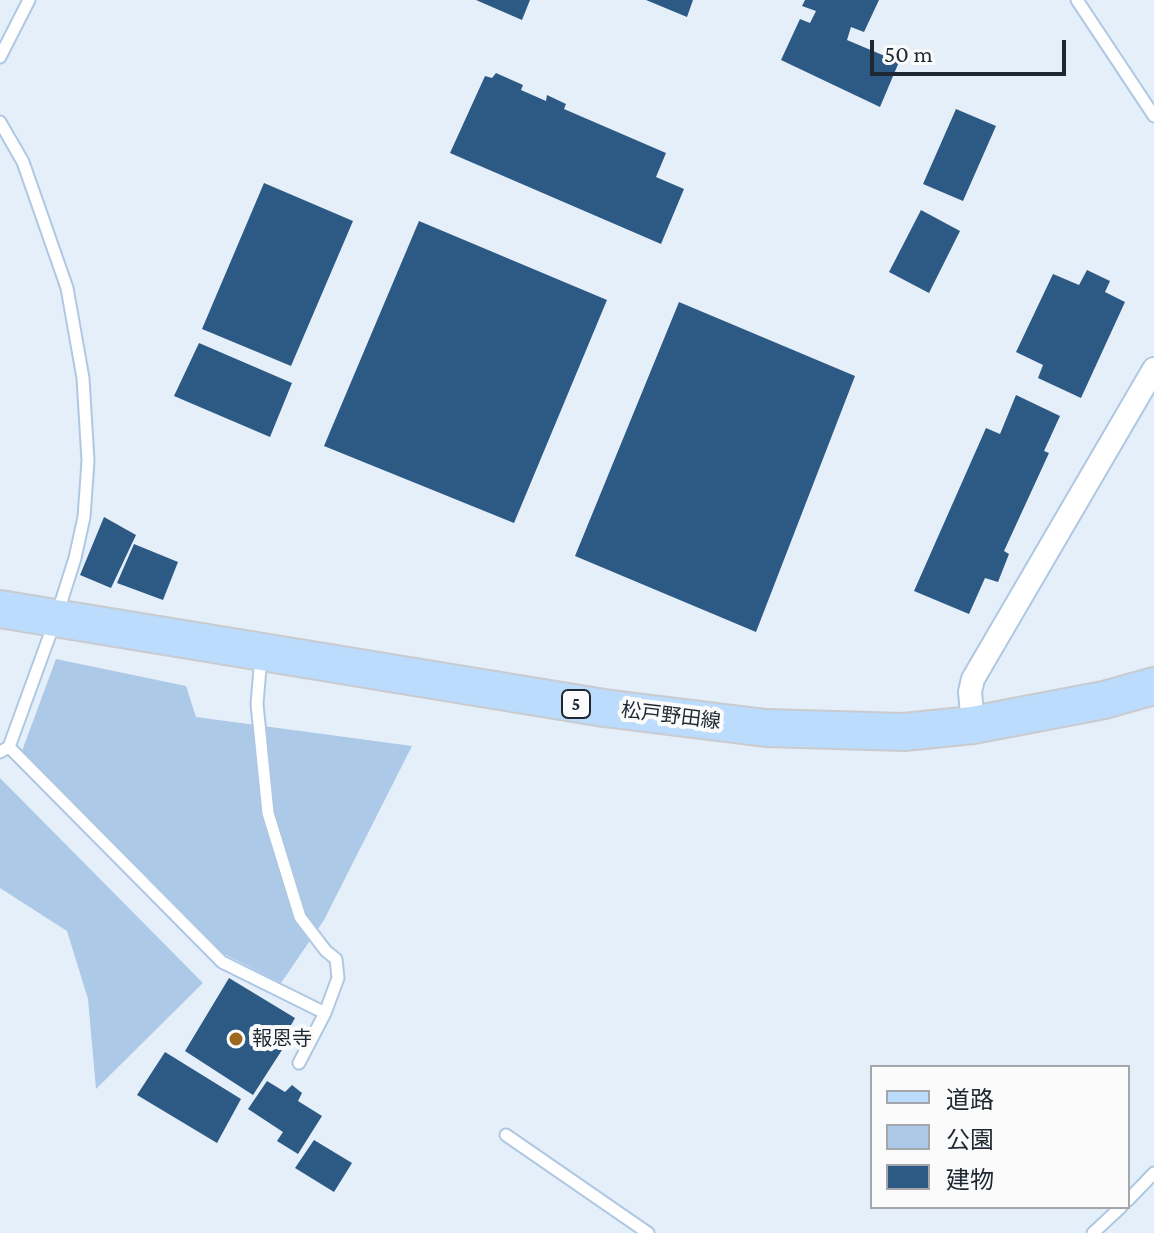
<!DOCTYPE html>
<meta charset="utf-8">
<style>
body{margin:0}
#map{position:relative;width:1154px;height:1233px;overflow:hidden;background:#e5effa;font-family:"Crimson Pro","Noto Sans JP",serif}
canvas{display:block}
.legend{position:absolute;left:870px;top:1065px;width:260px;height:144px;box-sizing:border-box;background:#fbfbfb;border:2px solid #a3a7ab;margin:0;padding:10px 14px;list-style:none;font-size:24px;color:#1e2832}
.legend li{display:flex;align-items:center;gap:16px;height:40px}
.legend b{width:40px;border:2px solid #a3a7ab}
.scale{position:absolute;left:870px;top:40px;width:196px;height:36px;box-sizing:border-box;border:4px solid #1e2832;border-top:0;padding-left:10px;font-size:24px;line-height:28px;white-space:nowrap;color:#1e2832;-webkit-text-stroke:6px #fbfbfb;paint-order:stroke}
</style>
<div id="map">
<canvas width="1154" height="1233"></canvas>
<ul class="legend">
<li><b style="height:10px;background:#bcdcfd"></b>道路</li>
<li><b style="height:22px;background:#acc9e7"></b>公園</li>
<li><b style="height:22px;background:#2d5a85"></b>建物</li>
</ul>
<div class="scale">50 m</div>
</div>
<script>
const c = document.querySelector('canvas').getContext('2d');
c.lineJoin = 'round';
function fillPath(path, color) { c.fillStyle = color; c.fill(path, 'evenodd'); }
const poly = rows => new Path2D(rows.map(r => 'M' + r).join(''));
function strokePath(path, color, width, dash) { c.strokeStyle = color; c.lineWidth = width; c.lineCap = dash ? 'butt' : 'round'; c.setLineDash(dash || []); c.stroke(path); }
function label(font, color, halo, rows, align = 'center') {
  c.font = font + ' "Crimson Pro","Noto Sans JP",serif'; c.lineWidth = 8; c.setLineDash([]); c.textBaseline = 'middle'; c.strokeStyle = halo; c.fillStyle = color; for (const [text, x, y, turn = 0] of rows) {
    c.save(); c.translate(x, y); c.rotate((+turn || 0) * Math.PI / 180); c.textAlign = isNaN(turn) ? turn : align; if (halo) c.strokeText(text, 0, 0); c.fillText(text, 0, 0); c.restore();
  }
}
fillPath(poly([
 [56,659,186,686,196,717,412,746,324,920,281,983,224,954,22,751],
 [0,778,203,983,96,1089,88,999,67,931,0,888]
]), '#acc9e7');
fillPath(poly([
 [476,0,530,0,522,20],
 [646,0,693,0,687,17],
 [805,0,879,0,864,32,851,27,847,40,899,62,880,107,781,60,800,19,810,23,816,11,802,6],
 [496,73,523,85,521,90,546,101,547,95,566,104,564,109,666,153,656,177,684,189,661,244,450,153,485,76,492,78],
 [956,109,996,126,963,201,923,184],
 [264,183,353,221,291,366,202,329],
 [921,210,960,231,929,293,889,272],
 [419,221,607,300,514,523,324,446],
 [1087,270,1110,281,1105,292,1125,302,1081,398,1038,378,1043,365,1016,352,1053,274,1079,285],
 [679,302,855,376,756,632,575,556],
 [199,343,292,383,270,437,174,396],
 [1016,395,1060,416,1044,451,1049,453,1004,551,1009,554,998,582,985,578,969,614,914,591,986,428,1000,434],
 [104,517,136,535,111,588,80,575],
 [134,544,178,562,163,600,117,583],
 [229,978,295,1018,286,1034,291,1036,253,1095,185,1051],
 [165,1052,241,1099,217,1143,137,1095],
 [267,1081,285,1092,292,1085,302,1093,298,1101,322,1116,298,1154,277,1141,283,1132,248,1109],
 [314,1140,352,1163,334,1192,295,1168]
]), '#2d5a85');
const lane = poly([
 [1077,0,1154,116],
 [0,57,29,0],
 [0,122,23,162,67,288,83,378,88,461,84,517,75,558,56,618,9,747,0,752],
 [261,656,257,704,268,813,300,917,326,951,336,959,338,978,325,1013,299,1063],
 [9,747,222,962,325,1013],
 [506,1135,648,1233],
 [1128,1200,1154,1173],
 [1093,1233,1121,1207]
]);
const street = poly([
 [973,725,970,692,973,679,1154,369]
]);
const primary = poly([
 [0,609,604,708,766,728,904,732,973,725,1104,700,1154,686]
]);
strokePath(lane, '#aec8e3', 15);
strokePath(street, '#aec8e3', 26);
strokePath(primary, '#c9cbce', 40);
strokePath(lane, '#fff', 11);
strokePath(street, '#fff', 22);
strokePath(primary, '#bcdcfd', 36);
for (const [x, y, r, color] of [
 [236,1039,8,"#9c671f"]
]) { const dot = new Path2D(); dot.arc(x, y, r, 0, 2 * Math.PI); c.fillStyle = color; c.fill(dot); strokePath(dot, '#fbfbfb', 3); }
for (const [x, y, w] of [
 [576,704,28]
]) { const box = new Path2D(); box.roundRect(x - w / 2, y - 14, w, 28, 6); c.fillStyle = '#fbfbfb'; c.fill(box); strokePath(box, '#1e2832', 2); }
label('bold 18px', '#1e2832', null, [
 ["5",576,704]
]);
label('20px', '#1e2832', '#fbfbfb', [
 ["松戸野田線",671,716,7]
]);
label('20px', '#1e2832', '#fbfbfb', [
 ["報恩寺",252,1039]
], 'left');
</script>
